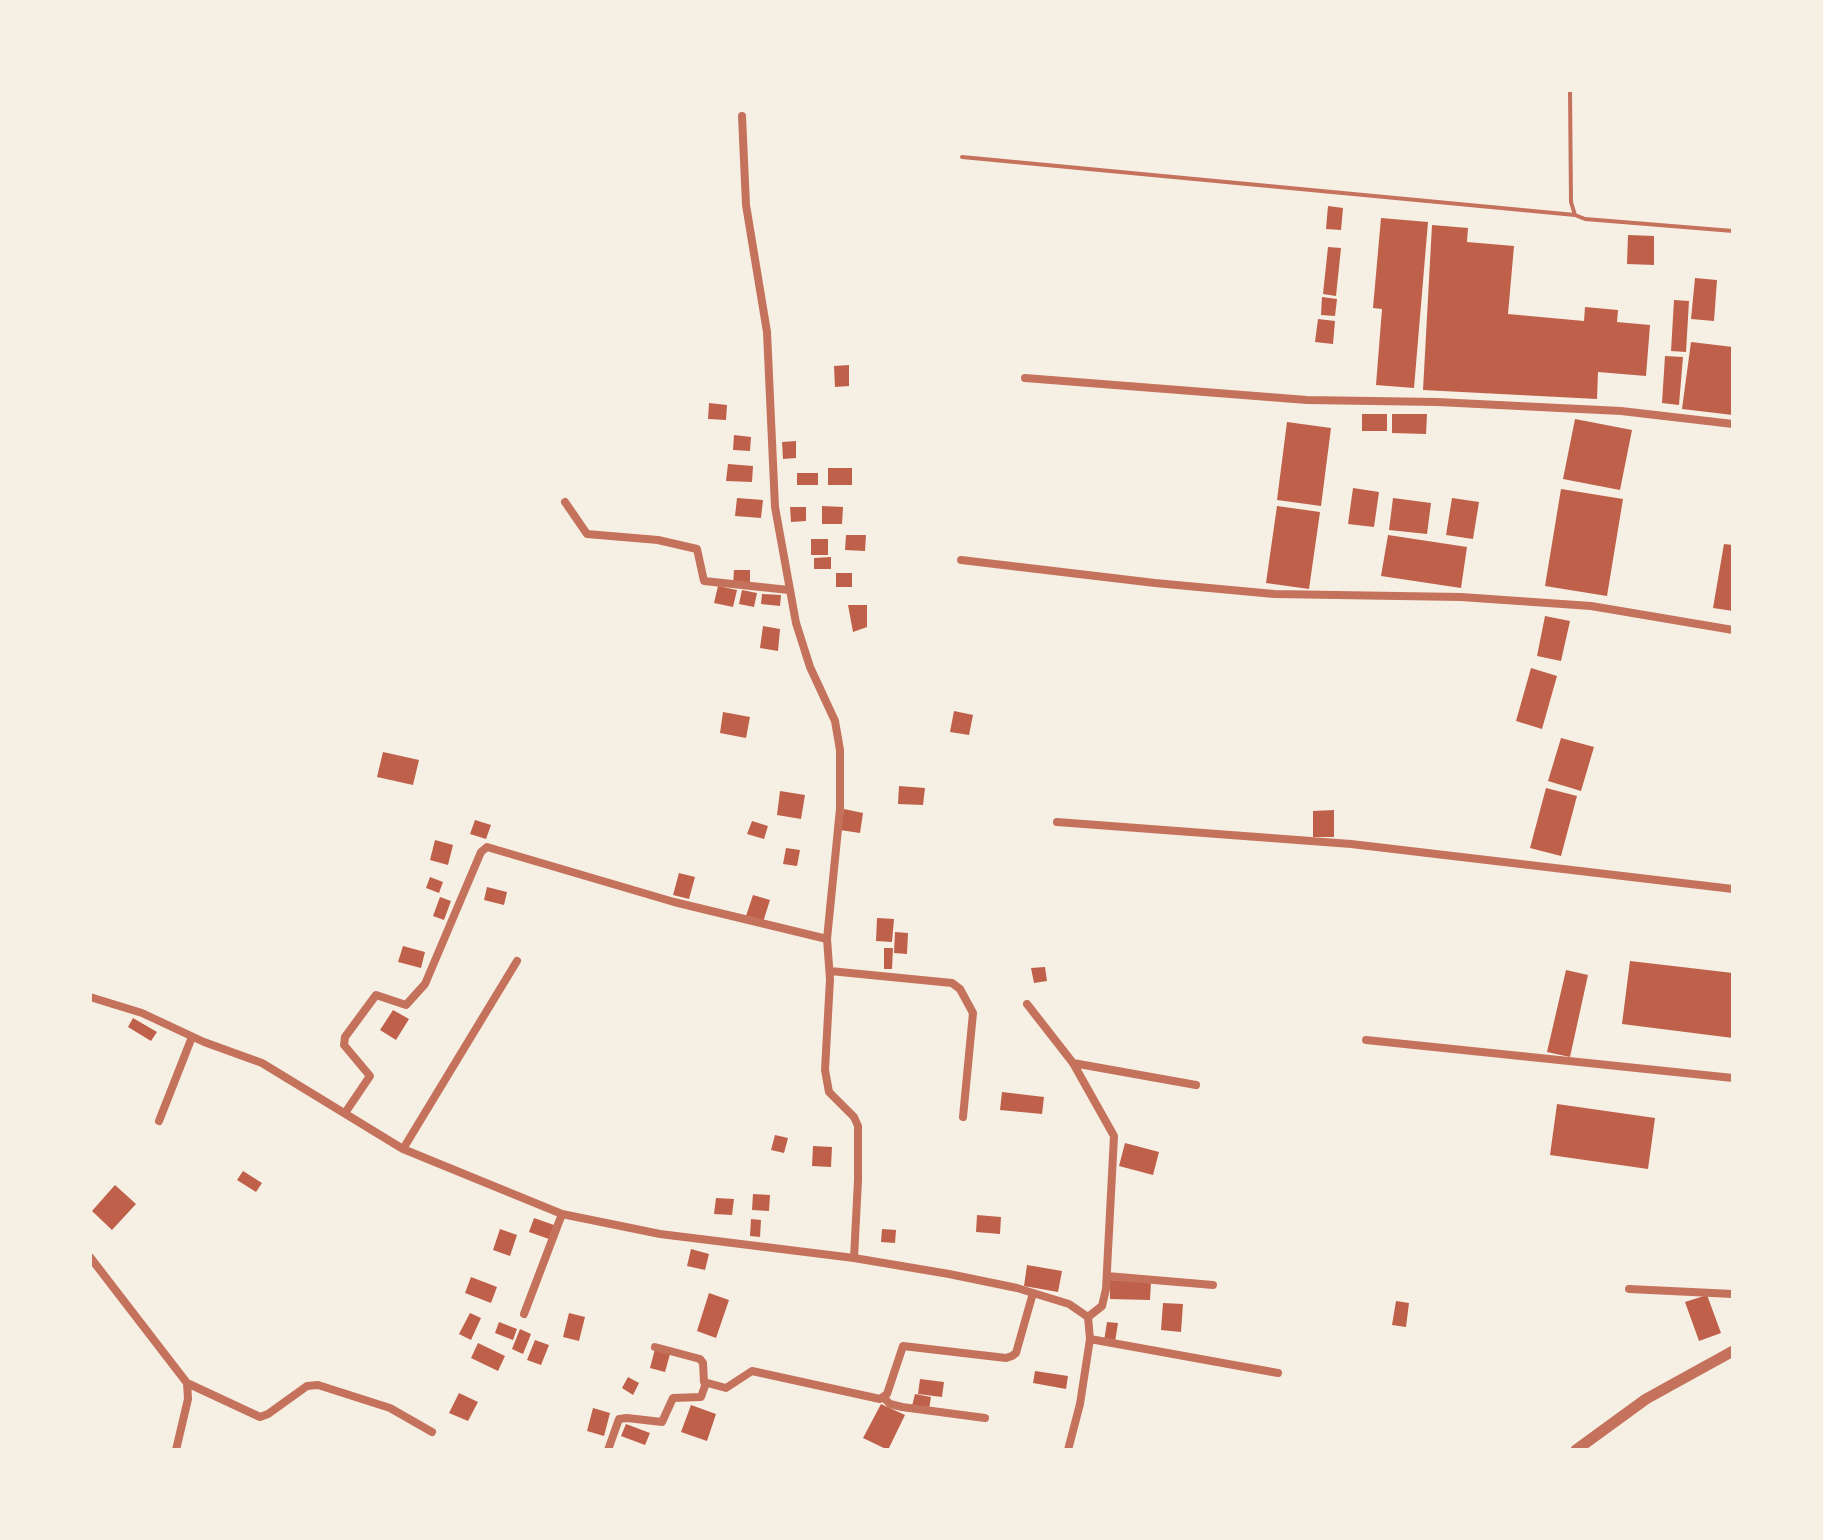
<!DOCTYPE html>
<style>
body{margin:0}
#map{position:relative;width:1823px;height:1540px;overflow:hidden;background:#f6efe4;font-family:"Public Sans",sans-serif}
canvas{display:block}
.frame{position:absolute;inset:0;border:92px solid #f6efe4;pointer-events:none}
</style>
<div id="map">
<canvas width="1823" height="1540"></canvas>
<div class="frame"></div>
</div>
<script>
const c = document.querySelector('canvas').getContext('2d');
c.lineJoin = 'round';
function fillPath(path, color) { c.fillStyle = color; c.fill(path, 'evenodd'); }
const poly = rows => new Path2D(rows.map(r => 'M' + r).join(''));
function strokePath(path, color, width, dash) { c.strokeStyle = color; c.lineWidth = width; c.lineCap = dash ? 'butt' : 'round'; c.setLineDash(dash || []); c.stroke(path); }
fillPath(poly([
 [1328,206,1343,208,1341,230,1326,229],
 [1381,218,1428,222,1414,388,1376,385,1382,309,1373,308],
 [1432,225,1468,228,1467,242,1514,246,1508,314,1584,321,1585,307,1618,310,1617,322,1650,325,1646,376,1598,372,1597,399,1423,390],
 [1628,235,1654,236,1654,265,1627,264],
 [1328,247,1341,248,1336,296,1323,294],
 [1695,278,1717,280,1714,321,1691,319],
 [1322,297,1337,299,1335,316,1321,315],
 [1674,300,1689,301,1686,352,1671,351],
 [1318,319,1335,321,1333,344,1315,342],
 [1691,342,1733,347,1733,415,1682,409],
 [1665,356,1683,357,1679,405,1662,403],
 [849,365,849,386,835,387,834,366],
 [709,403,727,405,726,420,708,419],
 [1362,414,1387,414,1387,431,1362,431],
 [1392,414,1427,414,1426,434,1392,433],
 [1575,419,1632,430,1620,490,1563,479],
 [1287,422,1331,428,1321,506,1277,500],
 [734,435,751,437,750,451,733,450],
 [796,441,796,458,783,459,782,442],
 [728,464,753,466,752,482,726,481],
 [828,468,852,468,852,485,828,485],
 [797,473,818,473,818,485,797,485],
 [1353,488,1379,492,1374,527,1348,524],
 [1561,489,1623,499,1607,596,1545,586],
 [737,498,763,500,761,518,735,516],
 [1393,498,1431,503,1427,534,1389,530],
 [1452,498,1479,502,1473,539,1446,535],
 [822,506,843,507,842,524,822,524],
 [1277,506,1320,512,1309,589,1266,583],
 [790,507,806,507,806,521,791,522],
 [846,535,866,535,865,551,845,550],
 [1388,535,1467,547,1461,588,1381,576],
 [811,539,828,539,828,555,811,555],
 [1724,544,1733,545,1733,611,1713,608],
 [831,557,831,569,814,569,814,558],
 [734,570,750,570,750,584,733,584],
 [836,573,852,573,852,587,836,587],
 [718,586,737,590,733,607,714,603],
 [742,590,757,593,754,607,739,604],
 [762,594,781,595,780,606,761,604],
 [848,605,867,605,867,627,853,632],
 [1545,616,1570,621,1561,661,1537,656],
 [763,626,780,629,778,651,760,648],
 [1531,668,1557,676,1542,729,1516,721],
 [954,711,973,715,969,735,950,732],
 [723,712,750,717,746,738,720,733],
 [1561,738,1594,747,1581,791,1548,781],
 [383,752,419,760,413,785,377,777],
 [899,786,925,788,923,805,898,804],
 [1546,788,1577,796,1561,856,1530,848],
 [780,791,805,795,801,819,777,815],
 [844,809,863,813,860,833,840,830],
 [1334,810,1334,837,1313,837,1313,811],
 [475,820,491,825,486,839,470,834],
 [752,821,768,826,764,839,747,834],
 [435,840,453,845,448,865,430,860],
 [786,848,800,850,797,866,783,864],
 [679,873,695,877,689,899,673,895],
 [430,877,443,882,439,893,426,888],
 [487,887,507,892,504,905,484,900],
 [753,895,770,900,763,922,746,916],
 [440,897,451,901,444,920,433,916],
 [877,918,894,919,892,942,876,941],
 [895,932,908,933,907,954,894,953],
 [403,946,425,952,421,968,398,962],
 [884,948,893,948,892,969,884,969],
 [1630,961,1733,973,1733,1038,1622,1024],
 [1045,967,1047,981,1034,983,1031,968],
 [1566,970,1588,975,1570,1057,1547,1052],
 [393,1010,409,1019,396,1040,380,1030],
 [133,1018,157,1032,151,1041,128,1027],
 [1002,1092,1044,1097,1042,1114,1000,1110],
 [1557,1104,1655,1118,1648,1169,1550,1155],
 [775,1135,788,1138,784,1153,771,1150],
 [1125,1143,1159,1152,1153,1175,1119,1166],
 [813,1146,832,1147,831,1167,812,1166],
 [243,1171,262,1183,256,1192,237,1180],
 [115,1185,136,1204,112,1230,92,1211],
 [753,1194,770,1195,769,1211,752,1210],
 [716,1198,734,1199,732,1215,714,1214],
 [977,1215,1001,1217,1000,1234,976,1232],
 [534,1218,554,1225,549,1239,529,1232],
 [751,1219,761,1220,760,1237,750,1236],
 [500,1229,517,1235,510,1256,493,1250],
 [882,1229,896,1230,895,1243,881,1242],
 [691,1249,709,1254,705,1270,687,1266],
 [1027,1265,1062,1271,1058,1292,1024,1286],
 [471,1277,497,1287,491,1303,465,1293],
 [1110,1280,1151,1282,1150,1300,1110,1299],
 [709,1293,729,1300,716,1338,697,1331],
 [1707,1295,1721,1333,1699,1341,1685,1302],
 [1396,1301,1409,1303,1406,1327,1392,1325],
 [1163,1303,1183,1304,1181,1332,1161,1330],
 [470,1313,481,1318,471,1340,459,1334],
 [569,1313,585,1317,579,1341,563,1337],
 [499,1322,517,1329,513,1340,495,1333],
 [1107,1322,1118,1323,1115,1342,1104,1341],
 [520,1329,531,1334,523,1354,512,1349],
 [535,1340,549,1345,541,1365,527,1360],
 [478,1343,505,1356,498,1371,471,1358],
 [655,1349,670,1354,665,1372,650,1368],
 [1035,1371,1068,1376,1066,1389,1033,1383],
 [628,1377,639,1383,633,1395,622,1388],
 [920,1379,944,1382,942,1397,918,1394],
 [459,1393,478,1402,468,1421,449,1413],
 [915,1394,931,1397,929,1409,912,1406],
 [881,1404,905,1415,888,1450,863,1438],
 [691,1405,716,1414,707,1441,681,1432],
 [593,1408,610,1413,604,1436,587,1431],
 [626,1424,650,1433,645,1445,621,1436]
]), '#bf614a');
strokePath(poly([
 [1570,90,1571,202,1575,215,1585,219,1733,231],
 [962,157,1575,215]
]), '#c5725c', 4);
strokePath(poly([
 [742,116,746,205,767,332,775,507,796,623,810,667,835,721,840,750,840,809,827,939,830,979,825,1070,829,1092,854,1117,858,1126,858,1180,854,1258],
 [1025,378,1307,400,1437,402,1621,411,1733,424],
 [565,502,587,534,658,540,697,549,704,581,789,590],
 [961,560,1155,583,1274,594,1461,597,1591,606,1733,630],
 [1057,822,1351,844,1733,889],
 [830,971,952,983,960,989,973,1013,963,1117],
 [90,997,142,1013,204,1042,262,1063,403,1149,562,1214,660,1234,854,1258,949,1274,1017,1288,1069,1304,1088,1317,1090,1339,1080,1404,1068,1450],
 [1027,1004,1073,1063,1114,1136,1106,1289,1102,1306,1088,1317],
 [1366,1040,1733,1078],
 [1073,1063,1196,1085],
 [345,1113,370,1076,344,1045,345,1037,376,995,406,1005,425,984,481,852,487,847,674,902,827,939],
 [159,1121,192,1037],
 [403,1149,517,961],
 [90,1257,187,1383,188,1399,176,1450],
 [1107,1276,1213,1285],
 [1629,1289,1733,1294],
 [524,1314,562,1214],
 [1090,1339,1278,1373],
 [655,1347,700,1359,703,1363,704,1382,726,1388,752,1371,880,1399,887,1394,903,1346,1006,1358,1012,1356,1016,1353,1033,1293],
 [187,1383,260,1417,268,1414,307,1386,318,1385,390,1408,432,1432],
 [884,1398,890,1404,902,1407,985,1418],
 [608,1450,619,1419,627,1418,662,1422,673,1398,701,1397,706,1383]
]), '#c5725c', 8);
strokePath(poly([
 [1576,1450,1646,1399,1733,1351]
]), '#c5725c', 11);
</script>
